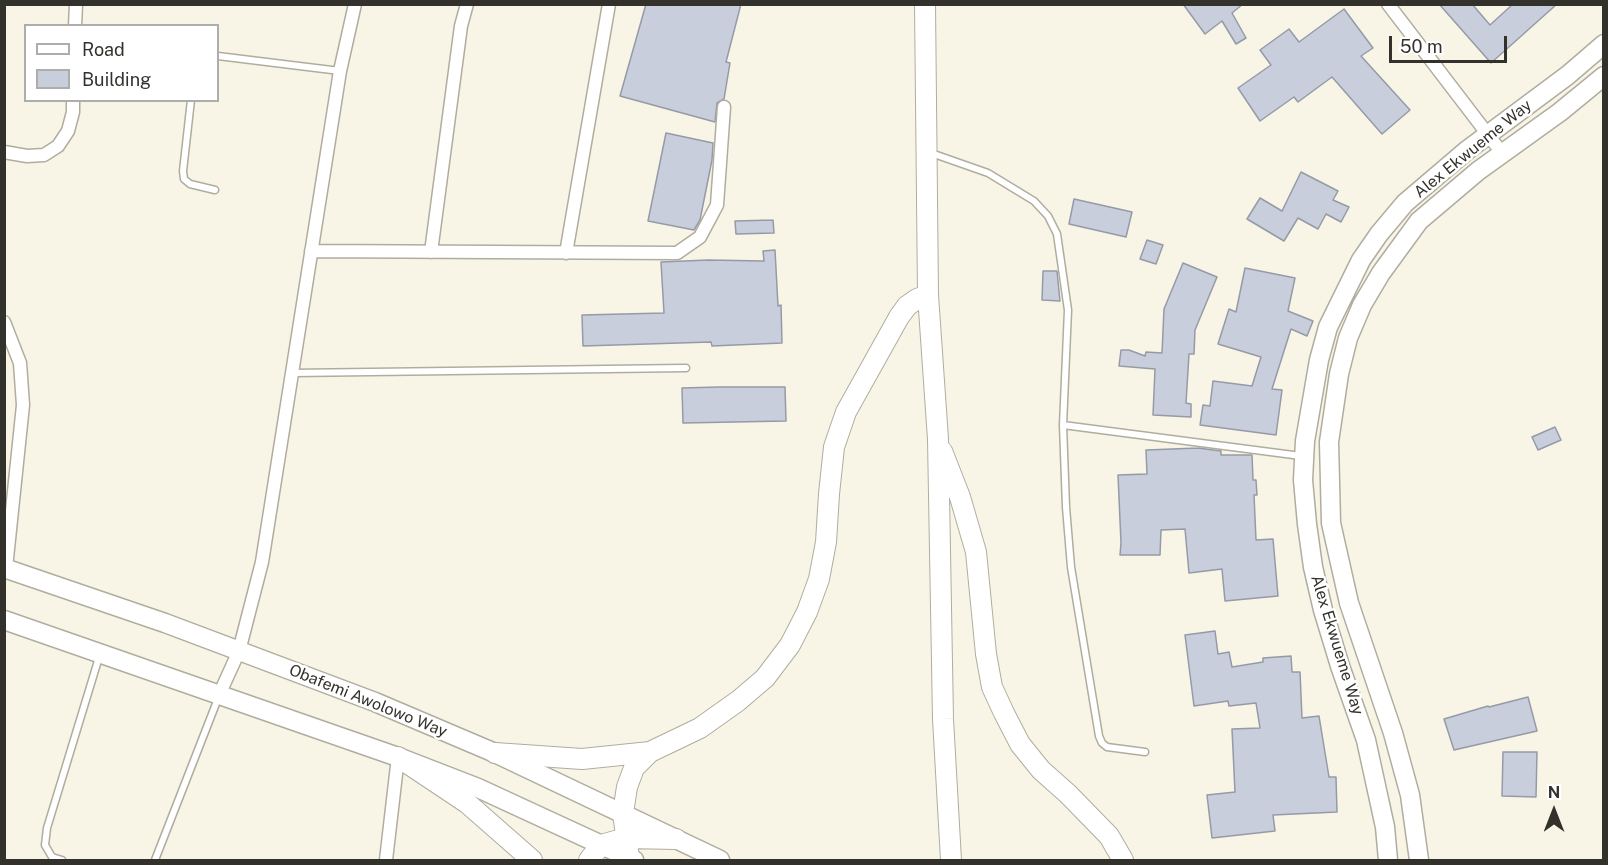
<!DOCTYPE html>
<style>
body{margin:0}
#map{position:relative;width:1608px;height:865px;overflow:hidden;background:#f8f5e6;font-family:"Public Sans",sans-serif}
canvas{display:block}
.frame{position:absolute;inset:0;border:6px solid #33312c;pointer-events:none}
.legend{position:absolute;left:24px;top:24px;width:195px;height:78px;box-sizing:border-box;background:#fff;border:2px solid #adadab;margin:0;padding:8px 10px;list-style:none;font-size:18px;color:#33312c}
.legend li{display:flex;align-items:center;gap:12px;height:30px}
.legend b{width:30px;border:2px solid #adadab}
.north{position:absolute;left:1524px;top:781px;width:60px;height:60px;-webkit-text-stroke:4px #fff;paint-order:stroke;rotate:0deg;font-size:16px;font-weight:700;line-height:24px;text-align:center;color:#33312c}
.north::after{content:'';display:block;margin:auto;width:21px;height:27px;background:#33312c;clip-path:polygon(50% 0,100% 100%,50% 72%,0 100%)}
.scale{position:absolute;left:1389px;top:36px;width:118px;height:27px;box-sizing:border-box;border:3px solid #33312c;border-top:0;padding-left:8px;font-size:18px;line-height:21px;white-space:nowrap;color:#33312c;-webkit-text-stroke:4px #fff;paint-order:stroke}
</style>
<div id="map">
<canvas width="1608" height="865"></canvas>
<div class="frame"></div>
<ul class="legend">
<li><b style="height:8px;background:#fff"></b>Road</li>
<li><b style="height:16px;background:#c8cedb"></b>Building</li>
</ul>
<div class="north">N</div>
<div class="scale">50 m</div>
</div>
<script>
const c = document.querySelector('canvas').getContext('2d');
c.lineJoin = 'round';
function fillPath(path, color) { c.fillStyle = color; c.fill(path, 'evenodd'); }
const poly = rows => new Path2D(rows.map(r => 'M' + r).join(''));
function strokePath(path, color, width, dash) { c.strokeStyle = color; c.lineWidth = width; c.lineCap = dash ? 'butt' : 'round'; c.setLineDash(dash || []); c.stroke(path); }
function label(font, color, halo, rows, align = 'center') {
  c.font = font + ' "Public Sans",sans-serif'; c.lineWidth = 5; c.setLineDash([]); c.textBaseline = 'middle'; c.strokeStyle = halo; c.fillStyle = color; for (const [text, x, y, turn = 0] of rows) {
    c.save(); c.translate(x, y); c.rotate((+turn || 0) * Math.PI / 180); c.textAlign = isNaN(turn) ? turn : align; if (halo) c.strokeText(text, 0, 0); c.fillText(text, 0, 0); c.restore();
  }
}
const building = poly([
 [646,4,741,4,726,62,730,63,724,99,717,103,715,122,620,96,646,4],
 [1183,4,1243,4,1232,13,1246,38,1236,44,1222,21,1205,34,1183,4],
 [1439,4,1472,4,1490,25,1513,4,1557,4,1491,63,1439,4],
 [1344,9,1373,48,1361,56,1410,110,1382,134,1332,77,1298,102,1294,97,1260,121,1238,88,1271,65,1260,50,1289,29,1299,42,1344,9],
 [666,133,713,143,712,160,700,220,694,230,648,221,666,133],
 [1301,172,1338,191,1333,200,1349,207,1341,222,1326,214,1318,229,1298,218,1284,241,1247,219,1260,198,1282,211,1301,172],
 [1074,199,1132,212,1126,237,1069,224,1074,199],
 [773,220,774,233,736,234,735,221,773,220],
 [1147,240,1163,245,1156,264,1140,259,1147,240],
 [775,250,778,306,781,305,782,343,712,346,711,342,583,346,582,315,664,313,661,262,708,260,764,261,763,251,775,250],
 [1183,263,1217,277,1195,330,1194,354,1189,354,1186,403,1191,404,1191,417,1153,415,1155,369,1119,366,1121,350,1129,350,1145,356,1146,352,1162,353,1164,309,1183,263],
 [1245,268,1295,278,1288,311,1313,321,1307,336,1291,329,1272,389,1282,390,1276,435,1200,425,1203,405,1210,406,1213,381,1252,386,1261,357,1218,344,1229,309,1236,312,1245,268],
 [1043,271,1057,271,1060,301,1042,300,1043,271],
 [719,387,785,387,786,421,683,423,682,388,719,387],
 [1555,427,1561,440,1538,450,1532,437,1555,427],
 [1198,448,1221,451,1221,455,1252,455,1253,480,1256,480,1257,495,1254,495,1256,540,1273,539,1278,596,1225,601,1222,569,1189,573,1185,529,1161,530,1160,555,1120,555,1121,543,1118,475,1147,474,1146,450,1198,448],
 [1215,631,1218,654,1229,652,1232,667,1263,662,1263,658,1291,656,1292,672,1300,672,1302,718,1319,716,1329,777,1336,777,1337,812,1273,815,1275,831,1212,838,1207,795,1235,792,1232,729,1260,728,1256,703,1229,706,1228,701,1194,706,1185,635,1215,631],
 [1528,697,1537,731,1454,750,1444,719,1488,706,1489,707,1528,697],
 [1503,752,1537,752,1536,797,1502,796,1503,752]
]);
fillPath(building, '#c8cedb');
strokePath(building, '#959aa7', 1.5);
const lane = poly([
 [218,56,340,71],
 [191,100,183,171,184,179,190,184,215,190],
 [931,153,988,173,1034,201,1048,216,1057,234,1068,310,1063,425,1301,456],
 [292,373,686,368],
 [1063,425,1066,507,1071,567,1099,736,1102,743,1107,747,1145,752],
 [62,860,52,857,45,845,47,828,100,654],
 [155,860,219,696]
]);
const street = poly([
 [1388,4,1502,153],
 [75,26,76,4],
 [4,152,27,156,44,155,58,146,68,131,73,112,73,100],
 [311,251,677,253,700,237,717,205,724,107],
 [431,252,461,26,467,4],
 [566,253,609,4],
 [4,322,20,363,23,405,6,568],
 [219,695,239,651,262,562,340,71,355,4],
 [386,860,398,757]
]);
const secondary = poly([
 [4,568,165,623,375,702,495,753,720,860],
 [4,620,398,757,478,788,634,860],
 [1388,860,1385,827,1366,740,1340,666,1323,610,1313,567,1307,524,1303,480,1305,441,1319,360,1328,327,1361,260,1379,234,1405,203,1466,151,1568,75,1604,44],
 [1419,860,1410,795,1393,733,1349,603,1331,523,1329,442,1339,374,1348,338,1362,305,1381,273,1419,221,1478,171,1560,112,1604,76]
]);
const primary = poly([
 [925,4,928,295,938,439,943,719,951,860],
 [942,451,960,497,976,552,986,654,992,687,1004,713,1020,744,1041,770,1068,794,1109,836,1123,860],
 [495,753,582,759,650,752],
 [398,757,467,803,532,860],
 [629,858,623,813,627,787,634,768,650,752,700,728,738,701,765,678,790,645,807,612,819,579,826,542,829,494,834,447,846,412,899,317,907,306,917,299,928,295],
 [589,860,601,845,626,838,676,839]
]);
strokePath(lane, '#b0ad9f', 9);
strokePath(street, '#b0ad9f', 15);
strokePath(secondary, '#b0ad9f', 21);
strokePath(primary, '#b0ad9f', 22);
strokePath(lane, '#fff', 6);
strokePath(street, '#fff', 12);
strokePath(secondary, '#fff', 18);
strokePath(primary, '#fff', 20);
label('16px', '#33312c', '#fff', [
 ["Alex Ekwueme Way",1473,149,-39],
 ["Alex Ekwueme Way",1337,645,73],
 ["Obafemi Awolowo Way",368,701,22]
]);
</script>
